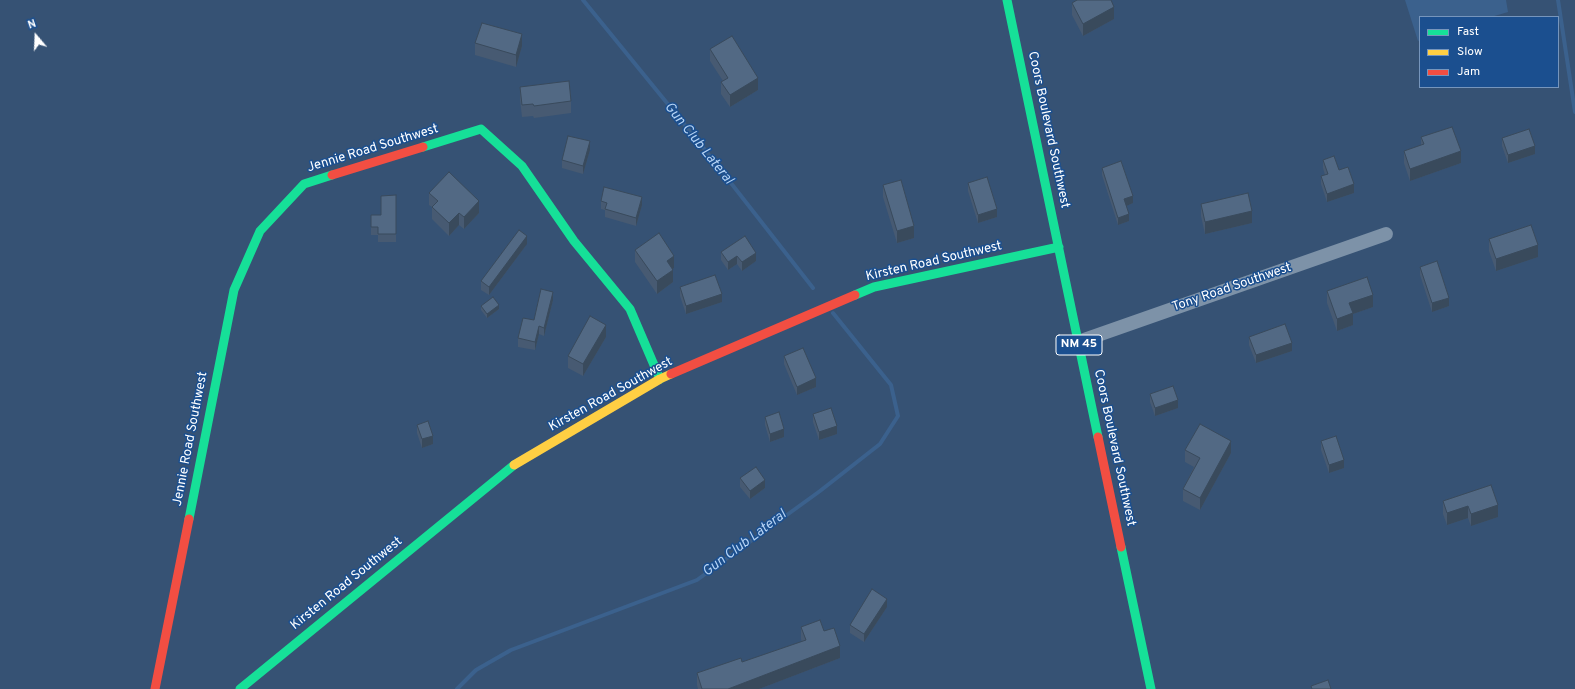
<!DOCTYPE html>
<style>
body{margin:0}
#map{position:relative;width:1575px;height:689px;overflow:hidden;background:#365274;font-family:Overpass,sans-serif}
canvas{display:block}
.legend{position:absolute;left:1419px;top:16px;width:140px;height:72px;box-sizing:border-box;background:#1b4f8f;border:1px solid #7695bc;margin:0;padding:5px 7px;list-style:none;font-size:12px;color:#fff}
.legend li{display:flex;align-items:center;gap:8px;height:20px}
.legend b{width:20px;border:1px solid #7695bc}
.north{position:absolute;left:16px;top:16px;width:40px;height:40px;-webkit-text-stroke:3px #1b4f8f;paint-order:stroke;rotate:341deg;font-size:11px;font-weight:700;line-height:16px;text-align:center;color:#fff}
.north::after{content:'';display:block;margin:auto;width:14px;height:18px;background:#fff;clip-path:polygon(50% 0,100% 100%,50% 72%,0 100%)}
</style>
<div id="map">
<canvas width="1575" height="689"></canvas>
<ul class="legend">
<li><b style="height:5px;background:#16e098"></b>Fast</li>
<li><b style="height:5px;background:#ffcf43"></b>Slow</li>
<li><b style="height:5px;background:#f24e42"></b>Jam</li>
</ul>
<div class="north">N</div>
</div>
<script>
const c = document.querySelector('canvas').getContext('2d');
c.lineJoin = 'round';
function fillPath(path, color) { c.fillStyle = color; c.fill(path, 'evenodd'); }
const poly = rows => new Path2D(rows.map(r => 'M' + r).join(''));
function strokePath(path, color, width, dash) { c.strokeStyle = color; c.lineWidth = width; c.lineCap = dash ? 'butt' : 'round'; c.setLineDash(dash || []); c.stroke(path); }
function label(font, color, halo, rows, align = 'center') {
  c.font = font + ' Overpass,sans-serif'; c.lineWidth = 3; c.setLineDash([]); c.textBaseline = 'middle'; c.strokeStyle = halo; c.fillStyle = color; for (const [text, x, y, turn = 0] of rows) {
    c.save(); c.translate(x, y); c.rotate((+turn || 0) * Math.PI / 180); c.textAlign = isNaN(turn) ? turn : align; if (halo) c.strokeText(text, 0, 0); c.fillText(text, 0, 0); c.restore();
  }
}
fillPath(poly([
 [1405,0,1506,0,1508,12,1491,17,1420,17,1420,40,1418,41]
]), '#3b618d');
strokePath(poly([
 [583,0,702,146,813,288],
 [1558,0,1575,112],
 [457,689,476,670,511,650,697,580,820,491,880,444,898,416,891,385,833,313]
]), '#3b618d', 4);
strokePath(poly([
 [1078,342,1386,234]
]), '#7d92a8', 14);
strokePath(poly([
 [1007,0,1098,437],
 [423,147,481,129,522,166,574,241,630,309,660,379],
 [855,295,874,287,1059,247],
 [189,519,234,290,260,231,304,184,332,175],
 [1121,547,1151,689],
 [240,689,514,465]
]), '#16e098', 9);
strokePath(poly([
 [514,465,660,379,671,374]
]), '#ffcf43', 9);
strokePath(poly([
 [332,175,423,147],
 [671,374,855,295],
 [1098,437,1121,547],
 [155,689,189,519]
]), '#f24e42', 9);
fillPath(poly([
 [1072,3,1114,19,1083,36,1072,15],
 [475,43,522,46,516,67,475,55],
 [710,49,758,90,730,107,721,94,721,82,723,81,710,61],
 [520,87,571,101,571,113,534,118,533,116,522,117,520,100],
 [1421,137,1461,163,1410,181,1404,163,1404,151,1421,145],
 [1502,138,1535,154,1508,163,1502,146],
 [590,150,583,174,562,168,562,160],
 [1323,160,1339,170,1354,193,1327,202,1321,184,1321,176,1325,175,1323,168],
 [1102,168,1133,203,1126,206,1129,221,1118,225,1102,175],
 [968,183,997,217,978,223,968,191],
 [883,185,914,238,897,243,883,197],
 [429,193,479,213,464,229,459,225,449,236,432,219,432,207,429,205],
 [396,195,396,242,378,242,378,235,371,235,371,215,381,215],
 [601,201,642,205,636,226,605,217,605,210,601,209],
 [1201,204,1252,223,1205,234,1201,216],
 [745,236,756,261,742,271,737,264,728,270,721,260,721,252],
 [1489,239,1538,257,1496,271,1489,251],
 [527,244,489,295,481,290,481,281],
 [635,250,674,268,672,269,673,282,657,294,635,262],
 [1420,267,1449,306,1432,312,1420,275],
 [680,287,722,302,686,314,680,296],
 [1327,291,1373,307,1353,314,1353,325,1337,331,1327,303],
 [553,300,544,336,539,334,535,350,518,347,518,338],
 [481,306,499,309,487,318,481,310],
 [606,337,583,376,568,368,568,356],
 [1249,337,1292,351,1256,363,1249,345],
 [784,356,816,387,797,395,784,364],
 [1150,394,1178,408,1155,416,1150,402],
 [813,414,837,434,819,440,813,422],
 [765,417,784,437,770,442,765,425],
 [417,425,433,444,422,448,417,433],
 [1321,441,1344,468,1329,473,1321,450],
 [1185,450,1231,453,1200,510,1183,501,1183,489,1194,467,1185,462],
 [740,478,765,488,750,499,740,487],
 [1491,485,1498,517,1471,526,1468,518,1447,525,1443,514,1443,501],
 [887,607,864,642,850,633,850,625],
 [801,627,824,631,840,658,759,689,698,689,697,685,697,673,742,662,802,642,801,639]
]), '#475a72');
fillPath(poly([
 [1114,7,1114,19,1083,36,1083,24],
 [522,34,522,46,516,67,516,55],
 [758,78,758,90,730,107,730,95],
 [590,141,590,150,583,174,583,166],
 [1535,146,1535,154,1508,163,1508,155],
 [1461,151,1461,163,1410,181,1410,169],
 [1354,184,1354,193,1327,202,1327,194],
 [1133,196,1133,203,1124,207,1124,199],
 [642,197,642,205,636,226,636,218],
 [479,201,479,213,464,229,464,217],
 [997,209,997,217,978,223,978,215],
 [1252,211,1252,223,1205,234,1205,222],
 [459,213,459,225,449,236,449,223],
 [1129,214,1129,221,1118,225,1118,218],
 [914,226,914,238,897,243,897,231],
 [527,236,527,244,489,295,489,287],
 [1538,245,1538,257,1496,271,1496,259],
 [756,253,756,261,742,271,742,262],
 [674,256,674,268,667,273,667,261],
 [737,256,737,264,728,270,728,262],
 [673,270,673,282,657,294,657,281],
 [553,292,553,300,544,336,544,328],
 [722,294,722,302,686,314,686,306],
 [1373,295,1373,307,1353,314,1353,325,1337,331,1337,319,1349,303],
 [1449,298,1449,306,1432,312,1432,303],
 [499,305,499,309,487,318,487,314],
 [606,325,606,337,583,376,583,364],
 [539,326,539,334,535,350,535,342],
 [1292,343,1292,351,1256,363,1256,355],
 [816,378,816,387,797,395,797,387],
 [1178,400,1178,408,1155,416,1155,408],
 [837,426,837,434,819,440,819,432],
 [784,429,784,437,770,442,770,434],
 [433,436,433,444,422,448,422,439],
 [1231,441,1231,453,1200,510,1200,498],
 [1344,460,1344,468,1329,473,1329,465],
 [765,480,765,488,750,499,750,491],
 [1498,505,1498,517,1471,526,1471,514],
 [1468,506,1468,518,1447,525,1447,513],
 [887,599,887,607,864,642,864,634],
 [840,646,840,658,759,689,728,689]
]), '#394a5c');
const building = poly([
 [1077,0,1111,0,1114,7,1083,24,1072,3,1077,0],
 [482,23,522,34,516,55,475,43,482,23],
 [732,36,758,78,730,95,721,82,728,78,710,49,732,36],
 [569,81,571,101,534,106,533,104,522,105,520,87,569,81],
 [1452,127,1461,151,1410,169,1404,151,1424,144,1421,137,1452,127],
 [1529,129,1535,146,1508,155,1502,138,1529,129],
 [568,136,590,141,583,166,562,160,568,136],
 [1334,156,1339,170,1348,167,1354,184,1327,194,1321,176,1328,174,1323,160,1334,156],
 [1121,161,1133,196,1124,199,1129,214,1118,218,1102,168,1121,161],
 [449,172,479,201,464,217,459,213,449,223,432,207,438,201,429,193,449,172],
 [987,177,997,209,978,215,968,183,987,177],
 [901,180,914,226,897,231,883,185,901,180],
 [604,187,642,197,636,218,605,209,607,203,601,201,604,187],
 [1248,193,1252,211,1205,222,1201,204,1248,193],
 [396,195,396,234,378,234,378,227,371,227,371,215,381,215,381,196,396,195],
 [1531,225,1538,245,1496,259,1489,239,1531,225],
 [519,230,527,236,489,287,481,281,519,230],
 [659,233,674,256,667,261,673,270,657,281,635,250,659,233],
 [745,236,756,253,742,262,737,256,728,262,721,252,745,236],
 [1437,261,1449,298,1432,303,1420,267,1437,261],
 [715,275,722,294,686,306,680,287,715,275],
 [1367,277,1373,295,1349,303,1353,313,1337,319,1327,291,1367,277],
 [541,289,553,292,544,328,539,326,535,342,518,338,523,318,534,320,541,289],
 [493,297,499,305,487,314,481,306,493,297],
 [590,316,606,325,583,364,568,356,590,316],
 [1285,324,1292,343,1256,355,1249,337,1285,324],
 [803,348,816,378,797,387,784,356,803,348],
 [1173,386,1178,400,1155,408,1150,394,1173,386],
 [831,408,837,426,819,432,813,414,831,408],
 [779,412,784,429,770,434,765,417,779,412],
 [428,421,433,436,422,439,417,425,428,421],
 [1200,424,1231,441,1200,498,1183,489,1200,458,1185,450,1200,424],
 [1336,436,1344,460,1329,465,1321,441,1336,436],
 [756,467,765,480,750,491,740,478,756,467],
 [1491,485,1498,505,1471,514,1468,506,1447,513,1443,501,1491,485],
 [872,589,887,599,864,634,850,625,872,589],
 [820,620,824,631,834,628,840,646,728,689,702,689,697,673,741,658,742,662,806,640,801,627,820,620],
 [1328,680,1331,689,1312,689,1311,686,1328,680]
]);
fillPath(building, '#526984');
strokePath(building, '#394a5c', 1);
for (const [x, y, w] of [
 [1079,345,46]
]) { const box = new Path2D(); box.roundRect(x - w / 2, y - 10, w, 20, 3); c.fillStyle = '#1b4f8f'; c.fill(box); strokePath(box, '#fff', 1); }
label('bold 12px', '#fff', null, [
 ["NM 45",1079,345]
]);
label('13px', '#fff', '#1b4f8f', [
 ["Coors Boulevard Southwest",1048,130,78],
 ["Jennie Road Southwest",373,149,-17],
 ["Kirsten Road Southwest",934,262,-13],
 ["Tony Road Southwest",1232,288,-19],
 ["Kirsten Road Southwest",611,395,-29],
 ["Jennie Road Southwest",191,439,-79],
 ["Coors Boulevard Southwest",1114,448,78],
 ["Kirsten Road Southwest",347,584,-39]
]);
label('italic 14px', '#b5d3f5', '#1b4f8f', [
 ["Gun Club Lateral",698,144,51],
 ["Gun Club Lateral",745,544,-37]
]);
</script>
